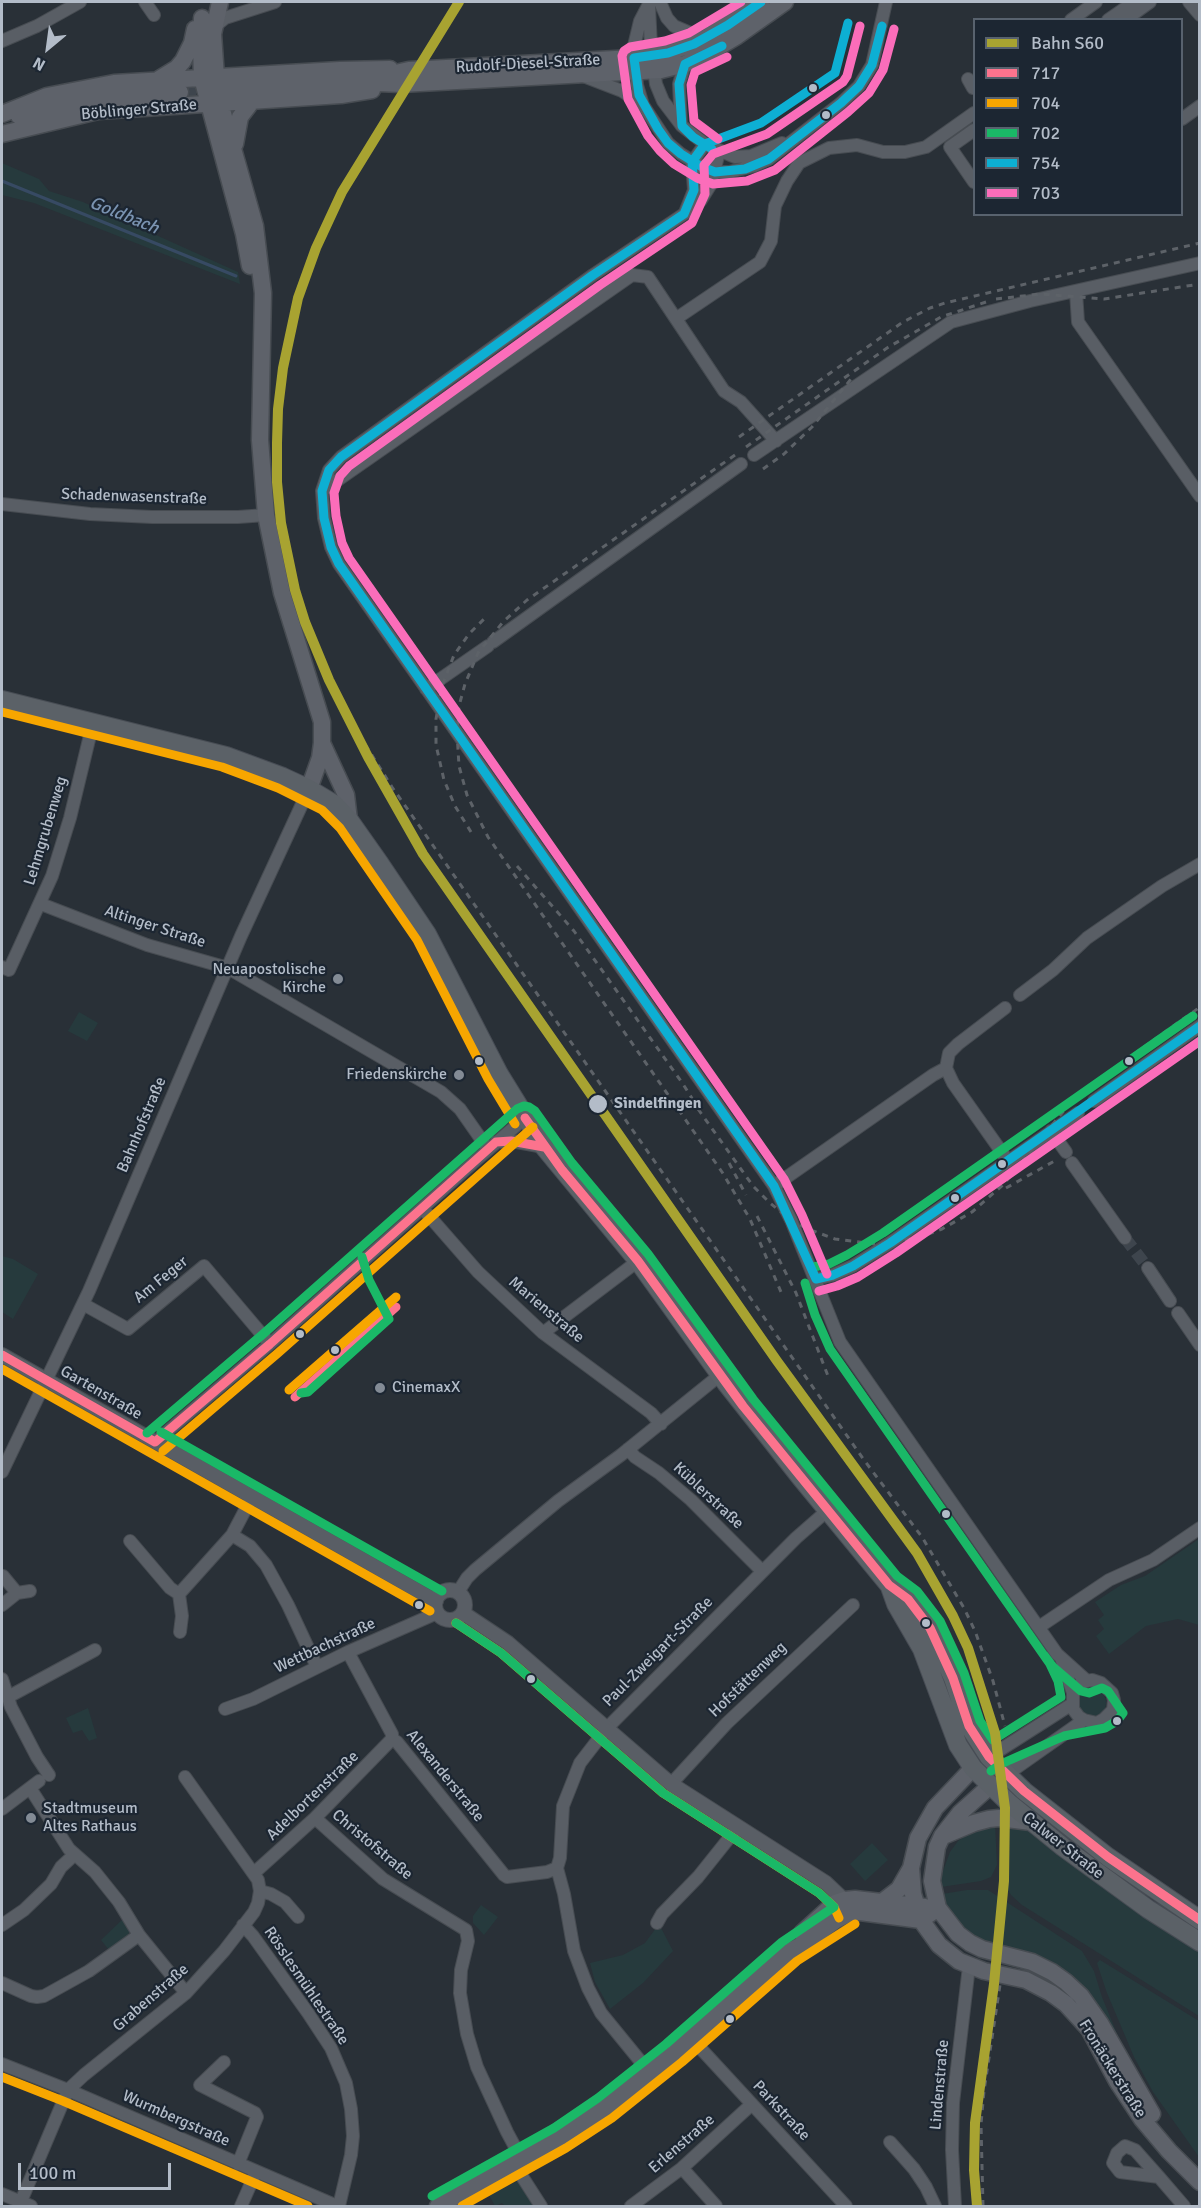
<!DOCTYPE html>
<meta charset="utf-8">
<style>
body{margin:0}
#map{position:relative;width:1201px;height:2208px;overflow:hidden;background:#293037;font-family:Signika,sans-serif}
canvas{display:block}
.frame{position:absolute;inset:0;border:3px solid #b3bcc8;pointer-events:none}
.legend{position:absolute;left:973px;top:18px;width:210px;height:198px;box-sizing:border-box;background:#1c2632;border:2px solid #58626e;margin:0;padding:8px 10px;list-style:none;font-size:18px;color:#b3bcc8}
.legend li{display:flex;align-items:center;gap:12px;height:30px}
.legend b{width:30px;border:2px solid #58626e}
.north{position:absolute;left:18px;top:18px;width:60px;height:60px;-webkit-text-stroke:4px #1c2632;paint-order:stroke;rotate:209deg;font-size:16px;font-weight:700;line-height:24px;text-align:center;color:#b3bcc8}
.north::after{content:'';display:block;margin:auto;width:21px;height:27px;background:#b3bcc8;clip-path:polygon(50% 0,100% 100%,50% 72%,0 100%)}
.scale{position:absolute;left:18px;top:2163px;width:153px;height:27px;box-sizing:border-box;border:3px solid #b3bcc8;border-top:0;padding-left:8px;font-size:18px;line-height:21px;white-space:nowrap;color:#b3bcc8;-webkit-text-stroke:4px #1c2632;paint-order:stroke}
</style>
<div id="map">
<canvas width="1201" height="2208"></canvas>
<div class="frame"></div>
<ul class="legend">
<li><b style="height:8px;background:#a8a331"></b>Bahn S60</li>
<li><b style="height:8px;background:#fc738d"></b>717</li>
<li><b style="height:8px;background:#f7a600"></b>704</li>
<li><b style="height:8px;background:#1ab867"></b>702</li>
<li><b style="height:8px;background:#0dafd3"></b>754</li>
<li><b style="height:8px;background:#fb6dba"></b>703</li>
</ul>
<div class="north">N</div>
<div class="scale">100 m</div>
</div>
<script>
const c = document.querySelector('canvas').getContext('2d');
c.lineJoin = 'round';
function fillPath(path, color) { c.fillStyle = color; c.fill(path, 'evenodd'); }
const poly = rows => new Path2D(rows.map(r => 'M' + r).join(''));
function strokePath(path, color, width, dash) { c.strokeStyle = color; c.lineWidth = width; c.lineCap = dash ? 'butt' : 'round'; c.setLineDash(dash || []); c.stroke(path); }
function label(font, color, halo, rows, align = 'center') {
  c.font = font + ' Signika,sans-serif'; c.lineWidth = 4.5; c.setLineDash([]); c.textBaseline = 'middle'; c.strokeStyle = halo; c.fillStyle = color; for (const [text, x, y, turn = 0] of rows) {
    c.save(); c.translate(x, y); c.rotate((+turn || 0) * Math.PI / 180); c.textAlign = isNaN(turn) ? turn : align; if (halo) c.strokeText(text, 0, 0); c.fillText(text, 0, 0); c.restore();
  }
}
fillPath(poly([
 [2,163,39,179,49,191,83,202,238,272,240,284,34,203,2,195],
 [79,1012,98,1023,87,1041,68,1031],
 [2,1256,13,1259,38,1274,13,1319,2,1312],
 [1199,1539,1199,1625,1178,1619,1146,1626,1109,1654,1096,1636,1104,1629,1098,1620,1104,1615,1095,1602,1121,1585,1145,1576],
 '1078 1703a14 14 0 1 1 28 0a14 14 0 1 1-28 0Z',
 [88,1708,97,1738,89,1741,82,1730,73,1733,66,1718],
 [1003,1823,1028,1829,1199,1950,1199,2016,1022,1905,1011,1895,1005,1885],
 [995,1824,997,1865,991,1877,981,1881,941,1887,940,1879,950,1852,958,1841,971,1831],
 [872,1843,888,1860,865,1881,850,1864],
 [967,1890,988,1890,1082,1951,1094,1971,1102,1997,1120,2041,1117,2043,1092,2000,1003,1949,969,1935,945,1906,942,1894],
 [481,1905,498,1917,484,1935,473,1923,473,1916],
 [124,1918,130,1931,128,1935,109,1950,101,1940],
 [659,1924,673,1951,643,1983,610,2009,595,1982,590,1963,623,1955,645,1943],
 [1100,1960,1199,2021,1199,2157,1153,2092,1134,2057,1107,1993,1097,1963],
 [518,2181,535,2206,505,2206,502,2203,495,2206,489,2195]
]), '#263a3d');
strokePath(poly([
 [2,181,236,276]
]), '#374a63', 3);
strokePath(poly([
 [1125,1238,1148,1268]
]), '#3e454d', 12, [12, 6]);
strokePath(poly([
 [180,92,219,90]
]), '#3e454d', 16, [16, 8]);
const minor = poly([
 [145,2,154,15],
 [650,2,640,21,634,46,637,85,643,105,668,143,681,154,702,167,715,172,729,172,754,166,769,159,841,103,859,86,872,65,886,2],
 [660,2,667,18,674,26,704,39],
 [1189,2,1200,15],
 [649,6,651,47,656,84,663,101,682,126,705,144,735,157,751,156,782,143],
 [1071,20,1096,2],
 [1108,20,1134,2],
 [1125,20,1150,2],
 [214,27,225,18,275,2],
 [2,41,37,26,80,2],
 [583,76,622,91,643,105],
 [968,79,973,88,974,87],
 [1182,119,1200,106],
 [681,125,679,84,685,64],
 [974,130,950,147,974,182],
 [719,152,711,184,701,200,684,214,593,275,341,457,329,470,322,491,324,518,331,547,339,564,774,1186,791,1220,840,1342,1057,1654,1087,1681],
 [686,210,694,190,692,162,705,144],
 [1076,292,1078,322,1200,496],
 [677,318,760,262,771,241,775,206,787,181,799,163,829,148,857,145,883,152,905,152,926,147,974,113],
 [754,455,951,322,1030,301,1200,263],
 [322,491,632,275,648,277,724,391,741,402,776,441],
 [2,504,90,514,152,517,238,517,266,515],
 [493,642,741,464],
 [426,689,488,646],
 [41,904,147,945,228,968,441,1092,460,1109,488,1149],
 [2,967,9,970,52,876,70,818,93,723],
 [1020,995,1053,970,1087,938,1162,886,1200,864],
 [946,1068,953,1083,1008,1161],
 [1094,1101,1200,1026],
 [1051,1131,1066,1152],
 [496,1142,511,1141,544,1147],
 [1072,1163,1125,1238],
 [774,1186,933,1075,946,1068,949,1053,958,1044,1005,1008],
 [423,1209,478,1272,543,1333,651,1413,661,1424],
 [1148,1268,1170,1301],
 [816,1279,833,1275,853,1266,890,1243,1078,1113],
 [83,1304,128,1329,204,1266,270,1344],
 [1178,1313,1200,1345],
 [543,1333,638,1261],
 [155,1442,270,1344,475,1161,525,1118],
 [628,1449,635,1457,659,1473,691,1500,762,1571],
 [2,1472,89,1291,241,936,309,789],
 [232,1535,250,1546,266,1565,288,1605,317,1667],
 [130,1541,170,1588,179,1594],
 [458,1592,467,1578,475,1570,558,1501,621,1455,720,1375],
 [17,1593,30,1591],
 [179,1594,232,1535,252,1497],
 [179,1594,182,1616,180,1632],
 [2,1605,17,1593,3,1576],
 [1039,1627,1109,1580,1153,1560,1200,1528],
 [348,1652,392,1734,392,1739,397,1742,504,1875,507,1877,547,1872,557,1868],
 [1062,1661,1073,1693,1073,1709,1079,1717,1084,1720,1097,1723,1104,1719,1113,1710,1114,1700,1112,1693,1101,1683,1092,1680,1087,1681,1081,1683,1073,1693],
 [2,1679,11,1707,37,1757,49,1775],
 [8,1697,95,1650],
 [225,1709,253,1699,348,1652,437,1613],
 [989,1757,1072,1704],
 [1006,1775,1084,1720],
 [671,1784,727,1723,853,1605],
 [30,1788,69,1849,95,1872,119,1902,139,1935,186,1993],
 [2,1809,39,1781],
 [315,1818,383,1879,466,1930,468,1941,461,1970,460,1993,467,2034,477,2067,507,2132,522,2160],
 [254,1873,315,1818,392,1739],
 [260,1891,271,1894,285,1902,298,1917],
 [657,1923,662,1914,698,1877,738,1827],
 [2,1925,24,1910,51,1884,61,1867,74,1855],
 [243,1925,253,1936,308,2013,331,2048,346,2083,351,2109,353,2136,351,2155,339,2206],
 [2,1983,31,1996,37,1997,44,1996,89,1971,139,1935],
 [691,2038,846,2206],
 [224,2062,200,2085,255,2113,257,2117,238,2164],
 [2,2064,68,2090,337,2206],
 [650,2073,601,2013,588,1988,574,1951,564,1894,557,1868,560,1858,563,1806,580,1763,607,1728,796,1538,828,1510],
 [890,2142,914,2169,926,2187,935,2206],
 [514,2164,541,2206],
 [682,2168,716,2206],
 [1159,2177,1120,2172,1113,2163,1117,2153,1125,2146,1135,2150,1159,2177,1184,2206],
 [2,2194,31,2206],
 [19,2206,68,2090,84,2075,186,1993,224,1951,254,1912,258,1903,260,1891,258,1880,185,1777],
 [241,2206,256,2172],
 [631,2206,682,2168,752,2104],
 [955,2206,952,2150,953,2103,969,1966]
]);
const tertiary = poly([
 [2,1355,436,1601],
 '435 1605a15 15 0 1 1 30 0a15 15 0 1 1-30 0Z',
 [463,1613,508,1643,671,1784,826,1883,844,1900,848,1908]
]);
const secondary = poly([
 [220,2,213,34,216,77,220,103,255,226,263,293,260,440,266,515,282,593,322,722,322,743,320,758,309,789],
 [202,18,201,47,202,78,244,234,250,266],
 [378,77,409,70,634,58,668,53,704,39,761,2],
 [159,79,177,68,183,61,192,43,195,29],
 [232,89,354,82,401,84,661,70,685,64,710,52,737,36,785,2],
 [2,114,47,96,114,83,340,70,390,69],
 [19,116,94,99,180,92],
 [2,134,98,111,341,95,372,90],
 [235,144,240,117,253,100],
 [322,743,346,795,349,820],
 [973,1768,935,1808,918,1838,911,1868,913,1894,921,1920,939,1945,959,1961,984,1971,1026,1980,1051,1993,1066,2004,1089,2029,1117,2081,1142,2119,1169,2151,1200,2182],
 [990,1786,960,1813,942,1836,937,1847,932,1881,938,1908,958,1934,970,1943,982,1949,1032,1962,1052,1972,1066,1982,1081,1996,1100,2023,1152,2114],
 [943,1836,974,1823,989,1819,999,1818,1031,1822],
 [882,1902,899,1889,911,1868],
 [802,1933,835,1903,844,1900,855,1899,925,1907],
 [438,2206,560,2138,605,2108,674,2053,790,1951,805,1943,836,1920,850,1913,860,1912,921,1920,938,1908]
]);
const primary = poly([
 [2,700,226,756,283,777,309,789,334,804,349,820,380,864,427,934,499,1074,544,1147,638,1261,726,1383,801,1478,889,1585,908,1599,930,1628,953,1678,969,1726,989,1757,1024,1791,1108,1857,1200,1920],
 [890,1587,896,1604,922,1649,958,1745,973,1768,1009,1803,1063,1847,1148,1909,1200,1942]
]);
strokePath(minor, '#474c52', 14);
strokePath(tertiary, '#474c52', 16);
strokePath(secondary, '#474c52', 19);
strokePath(primary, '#474c54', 20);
strokePath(minor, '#595e65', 12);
strokePath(tertiary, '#595e65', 14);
strokePath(secondary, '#5e626a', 16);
strokePath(primary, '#5b6167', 18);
strokePath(poly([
 [996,299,1041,294,1104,299,1200,284],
 [739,437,903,322,930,308,945,303,1200,243],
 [746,447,887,348,941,317,989,301],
 [735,455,527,600,503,622,478,653,465,684,459,706,457,733,459,766,467,795,488,837,722,1172,750,1219,781,1292],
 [763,469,784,454,812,427,851,379],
 [346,714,392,787,864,1460,922,1537,964,1608,975,1631,993,1681,1005,1726],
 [471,832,455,806,444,780,436,745,436,719,442,686,454,655,469,634,486,617],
 [517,866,574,931,683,1084,703,1116],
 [1085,1089,1200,1007],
 [698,1109,753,1186,770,1203,791,1220,808,1229,835,1239,875,1244,890,1243,926,1235,942,1229,972,1212,1004,1184,1071,1102],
 [729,1163,746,1195],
 [1006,1188,1058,1159],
 [757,1216,796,1293,828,1376],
 [983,2206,981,2124,984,2091,1000,1985]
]), '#5d6268', 3, [6, 6]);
strokePath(poly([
 [525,1118,562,1170,638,1261,743,1406,889,1585,908,1599,930,1628,953,1678,969,1726,989,1757,1024,1791,1108,1857,1200,1920],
 [2,1355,155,1442],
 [295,1397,396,1307],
 [155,1442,270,1344,496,1142,511,1141,544,1147]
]), '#fc738d', 9);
strokePath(poly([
 [2,712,222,767,278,788,322,810,340,828,417,940,488,1079,515,1124],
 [2,1369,430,1611],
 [289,1390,396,1297],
 [163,1451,278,1353,533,1127],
 [456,1623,501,1653,663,1793,819,1893,834,1907,839,1918],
 [2,2077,63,2101,308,2206],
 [462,2206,566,2148,612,2118,682,2062,797,1961,855,1924]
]), '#f7a600', 9);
strokePath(poly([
 [813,1267,829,1264,847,1255,883,1233,1193,1016],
 [301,1393,308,1392,389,1319,369,1280,362,1257],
 [161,1432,442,1591],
 [147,1433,262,1335,517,1109,524,1106,529,1107,535,1111,572,1163,648,1254,753,1399,897,1576,917,1591,940,1621,964,1673,980,1721,993,1740,1061,1697,1058,1681,1050,1664,830,1349,815,1315,805,1283],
 [991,1771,1001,1764,1064,1736,1105,1728,1117,1721,1123,1713,1108,1691,1102,1688,1089,1693,1081,1691,1053,1667,1044,1655],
 [432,2196,554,2128,598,2098,666,2044,782,1942,834,1907,819,1893,663,1793,501,1653,456,1623]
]), '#1ab867', 9);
strokePath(poly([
 [761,2,728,25,694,44,668,53,634,58,639,95,658,129,668,143,681,154,702,167,715,172,745,169,769,159,841,103,859,86,872,65,882,26],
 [712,149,693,137,682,126,679,84,685,64,722,46],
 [816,1279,774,1186,339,564,331,547,324,518,322,491,329,470,341,457,593,275,684,214,694,190,692,162,705,144,761,123,835,73,848,23],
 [816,1279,833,1275,853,1266,890,1243,1200,1026]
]), '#0dafd3', 9);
strokePath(poly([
 [741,2,689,33,665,41,630,47,624,51,622,56,628,99,648,136,660,151,674,164,697,178,713,184,747,181,775,170,848,112,869,93,883,70,894,29],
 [718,139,694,121,691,85,695,72,727,57],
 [827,1274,802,1215,784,1179,349,558,342,543,336,516,334,493,340,476,349,466,600,285,692,223,705,194,704,165,713,154,767,134,843,82,847,76,860,26],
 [819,1291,837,1286,858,1277,896,1253,1200,1041]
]), '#fb6dba', 9);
strokePath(poly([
 [459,2,342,192,316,248,298,298,283,368,278,409,277,443,277,482,281,523,295,590,305,622,329,680,368,757,423,854,777,1361,917,1553,953,1616,968,1648,995,1733,1005,1808,1004,1881,994,1984,975,2123,974,2170,977,2206]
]), '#a8a331', 10);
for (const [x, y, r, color] of [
 [813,88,5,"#b3bcc8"],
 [826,115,5,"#b3bcc8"],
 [338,979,6,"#838b95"],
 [479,1061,5,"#b3bcc8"],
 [1129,1061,5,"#b3bcc8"],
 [459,1075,6,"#838b95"],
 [598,1104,10,"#b3bcc8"],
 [1002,1164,5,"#b3bcc8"],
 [955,1198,5,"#b3bcc8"],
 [300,1334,5,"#b3bcc8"],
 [335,1350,5,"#b3bcc8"],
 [380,1388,6,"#838b95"],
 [946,1514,5,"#b3bcc8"],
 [419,1605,5,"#b3bcc8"],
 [926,1623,5,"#b3bcc8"],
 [531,1679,5,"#b3bcc8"],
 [1117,1721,5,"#b3bcc8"],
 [31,1818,6,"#838b95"],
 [730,2019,5,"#b3bcc8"]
]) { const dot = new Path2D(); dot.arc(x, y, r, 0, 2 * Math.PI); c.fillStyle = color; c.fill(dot); strokePath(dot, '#1c2632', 2); }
label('16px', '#b3bcc8', '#1c2632', [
 ["Rudolf-Diesel-Straße",528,64,-3],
 ["Böblinger Straße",139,110,-5],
 ["Schadenwasenstraße",134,497,2],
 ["Lehmgrubenweg",46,831,-73],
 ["Altinger Straße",155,927,18],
 ["Bahnhofstraße",142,1125,-67],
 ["Am Feger",161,1280,-39],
 ["Marienstraße",546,1310,40],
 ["Gartenstraße",101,1393,30],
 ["Küblerstraße",708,1496,43],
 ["Wettbachstraße",325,1646,-25],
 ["Paul-Zweigart-Straße",658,1652,-45],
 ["Hofstättenweg",748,1680,-44],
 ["Alexanderstraße",445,1776,51],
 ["Adelbortenstraße",313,1796,-44],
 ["Christofstraße",372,1845,40],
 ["Calwer Straße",1063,1846,38],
 ["Rösslesmühlestraße",306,1986,56],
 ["Grabenstraße",151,1998,-41],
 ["Fronäckerstraße",1112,2069,58],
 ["Lindenstraße",940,2085,-85],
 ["Parkstraße",781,2111,47],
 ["Wurmbergstraße",176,2119,24],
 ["Erlenstraße",682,2144,-41]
]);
label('16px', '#b3bcc8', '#1c2632', [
 ["Neuapostolische",326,970],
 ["Kirche",326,988],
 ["Friedenskirche",447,1075],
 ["CinemaxX",392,1388,"left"],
 ["Stadtmuseum",43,1809,"left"],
 ["Altes Rathaus",43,1827,"left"]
], 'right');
label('bold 16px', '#b3bcc8', '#1c2632', [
 ["Sindelfingen",614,1104]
], 'left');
label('italic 18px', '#7a93b1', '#1c2632', [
 ["Goldbach",124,216,22]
]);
</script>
